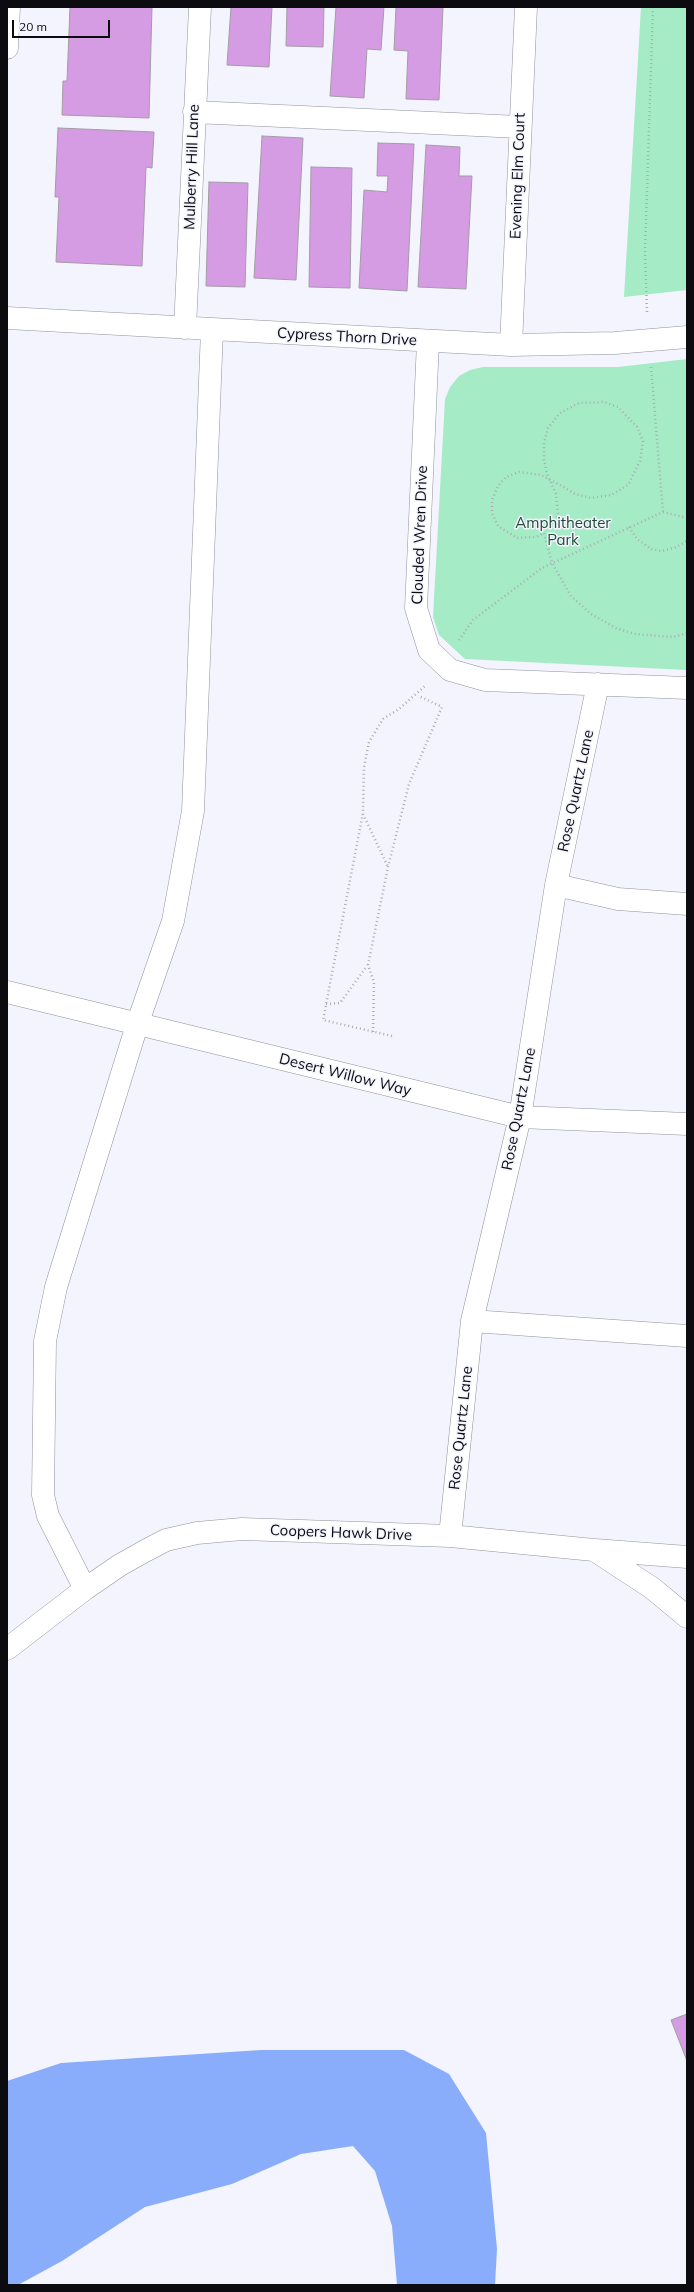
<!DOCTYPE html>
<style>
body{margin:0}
#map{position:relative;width:694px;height:2292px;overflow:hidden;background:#f3f4fe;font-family:Mulish,sans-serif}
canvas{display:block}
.frame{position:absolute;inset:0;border:8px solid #0c0c10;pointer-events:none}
.scale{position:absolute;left:12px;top:20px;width:98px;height:18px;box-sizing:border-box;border:2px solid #0c0c10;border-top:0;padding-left:5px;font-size:12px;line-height:14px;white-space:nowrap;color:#0c0c10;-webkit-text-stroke:3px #f3f4fe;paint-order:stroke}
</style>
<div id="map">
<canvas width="694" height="2292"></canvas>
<div class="frame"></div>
<div class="scale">20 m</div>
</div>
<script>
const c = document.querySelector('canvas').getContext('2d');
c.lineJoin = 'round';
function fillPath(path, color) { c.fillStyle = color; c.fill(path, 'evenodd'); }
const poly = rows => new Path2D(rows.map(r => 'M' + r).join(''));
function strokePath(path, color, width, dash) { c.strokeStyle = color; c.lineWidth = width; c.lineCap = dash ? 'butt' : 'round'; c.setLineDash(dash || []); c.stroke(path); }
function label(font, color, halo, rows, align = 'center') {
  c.font = font + ' Mulish,sans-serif'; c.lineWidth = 3; c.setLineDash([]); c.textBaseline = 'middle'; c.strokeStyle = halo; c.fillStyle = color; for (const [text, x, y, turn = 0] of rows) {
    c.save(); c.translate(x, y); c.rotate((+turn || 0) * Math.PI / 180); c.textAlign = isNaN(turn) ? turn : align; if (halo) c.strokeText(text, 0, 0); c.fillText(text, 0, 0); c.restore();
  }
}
fillPath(poly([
 [641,7,687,7,687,290,624,297],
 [687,359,687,670,465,659,439,635,433,617,445,399,450,387,459,376,470,370,483,367,618,367]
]), '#a5ebc6');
fillPath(poly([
 [261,2050,404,2050,449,2074,486,2133,497,2249,495,2285,397,2285,392,2226,375,2171,353,2146,301,2154,232,2184,145,2207,62,2261,18,2285,7,2285,7,2081,61,2063]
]), '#89adfa');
const building = poly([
 [70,7,152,7,149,118,62,115,63,81,67,81,70,7],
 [231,7,272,7,269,67,227,65,231,7],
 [287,7,324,7,323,47,286,46,287,7],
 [336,7,384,7,381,50,367,49,364,98,330,96,336,7],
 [396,7,443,7,439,100,406,99,408,51,394,50,396,7],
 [58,128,154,132,152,168,146,167,142,266,56,262,59,197,55,197,58,128],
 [262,136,303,138,296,280,254,278,262,136],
 [378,143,414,144,407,291,359,288,364,190,387,192,388,176,377,176,378,143],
 [426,145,460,147,459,176,472,176,466,289,418,287,426,145],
 [311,167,352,168,350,288,309,287,311,167],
 [209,182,248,183,245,287,206,286,209,182],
 [687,2014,687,2061,671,2020,687,2014]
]);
fillPath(building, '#d59ce4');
strokePath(building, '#a39ba5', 1);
const minor = poly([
 [7,48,9,7],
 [194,112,520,127],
 [7,318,511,345,615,343,687,337],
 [185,328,200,7],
 [428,342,416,608,429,650,450,670,485,680,687,688],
 [511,345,526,7],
 [556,885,618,899,687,904],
 [7,992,520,1117,687,1124],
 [472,1321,687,1336],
 [450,1536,472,1321,520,1117,556,885,598,684],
 [595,1550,687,1557],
 [85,1589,48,1516,43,1495,45,1341,56,1287,137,1025,173,921,193,811,212,330],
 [7,1649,85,1589,120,1565,145,1551,166,1540,197,1533,242,1529,450,1536,594,1550,652,1588,687,1617]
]);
strokePath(minor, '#91929d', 23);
strokePath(poly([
 [647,312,645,252,653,7],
 [651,367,663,512],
 [552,524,558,515,556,494,547,474,544,460,544,443,548,428,560,413,579,403,604,402,618,407,637,427,643,441,640,461,628,485,611,495,591,498,575,494,562,486,550,480,541,475,519,472,506,477,498,486,492,500,492,513,498,526,517,538,536,537,544,533,552,563,571,596,591,614,616,628,634,634,673,637,687,633],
 [629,527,637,539,651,549,662,551,674,548,687,541],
 [459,640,473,620,542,568,663,512,687,518],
 [363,814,388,867],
 [326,1004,340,1003,367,966],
 [373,1032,374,982,368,965,388,867,409,784,442,707,419,696],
 [392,1036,323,1020,363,813,364,767,369,742,383,719,399,709,425,686]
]), '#acacb4', 2.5, [1, 3]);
strokePath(minor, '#fff', 22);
label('15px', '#0c0c10', '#f3f4fe', [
 ["Mulberry Hill Lane",192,167,-88],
 ["Evening Elm Court",518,176,-88],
 ["Cypress Thorn Drive",347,337,3],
 ["Clouded Wren Drive",420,535,-88],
 ["Rose Quartz Lane",576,791,-78],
 ["Desert Willow Way",345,1075,14],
 ["Rose Quartz Lane",519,1109,-79],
 ["Rose Quartz Lane",461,1428,-84],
 ["Coopers Hawk Drive",341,1533,2]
]);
label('15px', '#214b37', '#f3f4fe', [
 ["Amphitheater",563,523],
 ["Park",563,540]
]);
</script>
